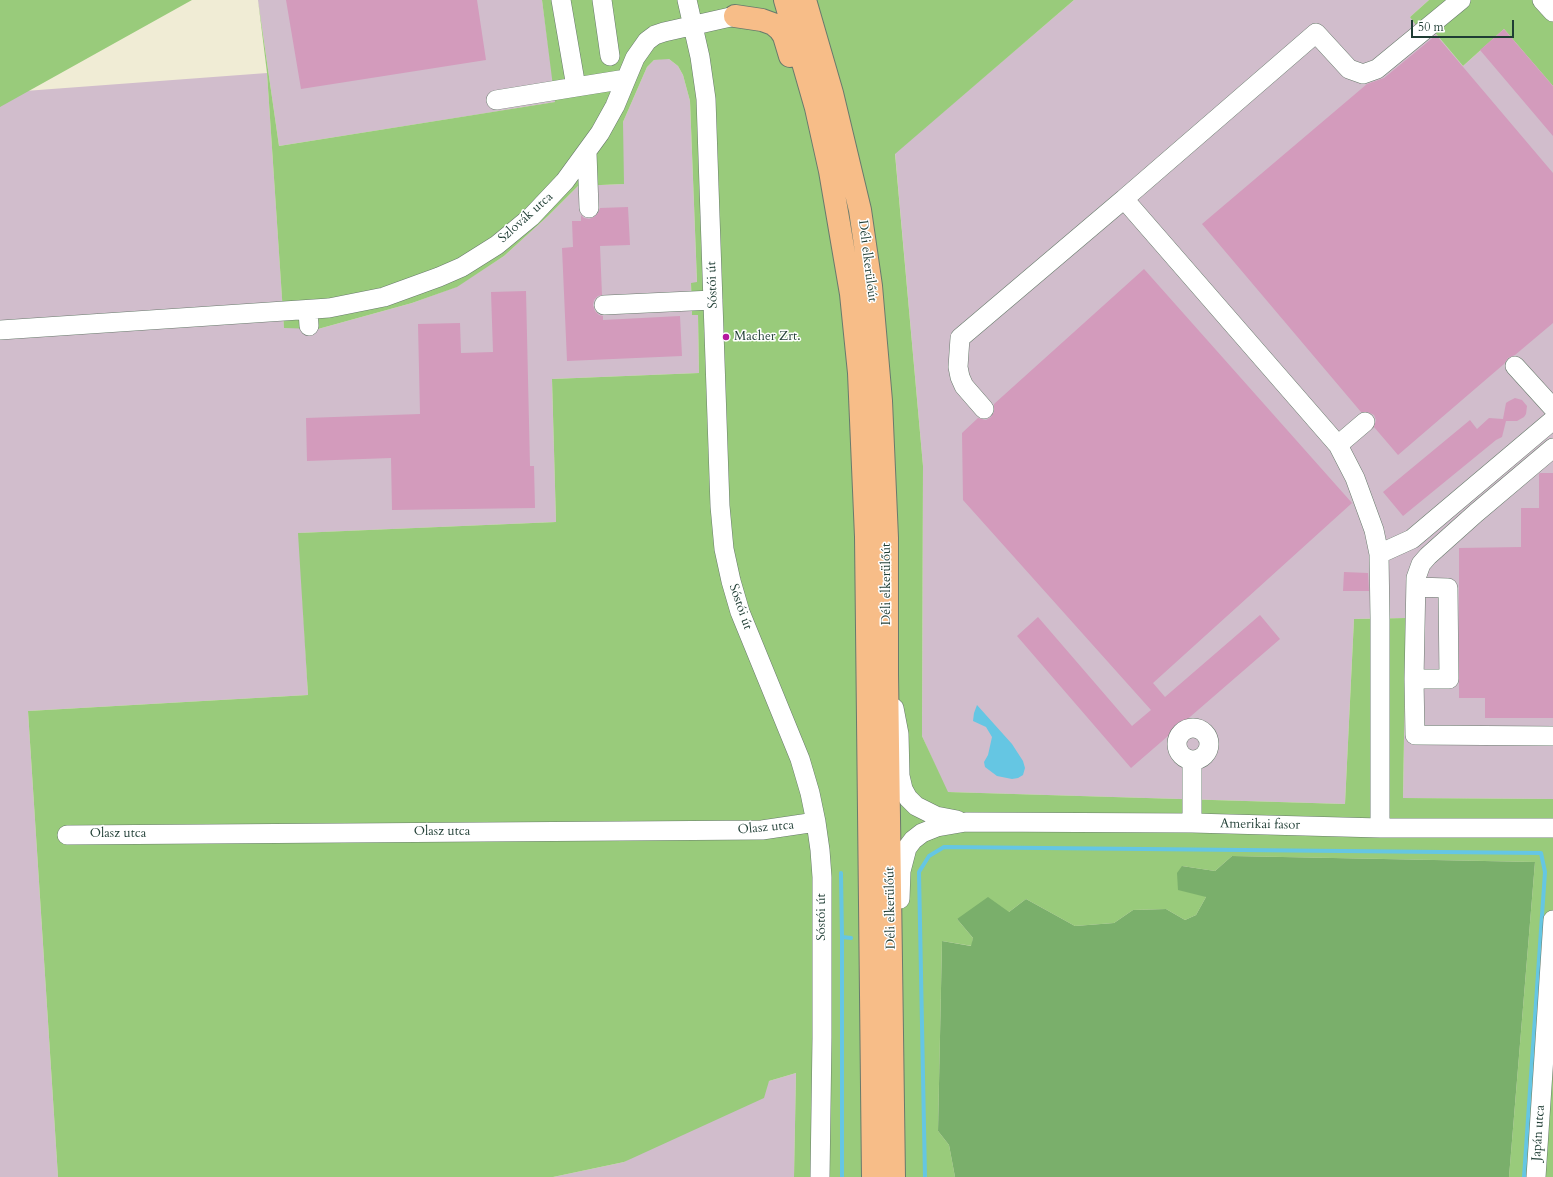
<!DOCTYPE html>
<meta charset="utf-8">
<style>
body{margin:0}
#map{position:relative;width:1553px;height:1177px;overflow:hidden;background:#f0ecd5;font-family:Cardo,serif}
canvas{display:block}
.scale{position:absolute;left:1411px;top:20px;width:103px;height:18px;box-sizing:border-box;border:2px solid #1f3d34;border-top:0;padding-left:5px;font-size:12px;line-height:14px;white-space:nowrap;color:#1f3d34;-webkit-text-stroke:3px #fff;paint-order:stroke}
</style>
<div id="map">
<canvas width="1553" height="1177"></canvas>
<div class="scale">50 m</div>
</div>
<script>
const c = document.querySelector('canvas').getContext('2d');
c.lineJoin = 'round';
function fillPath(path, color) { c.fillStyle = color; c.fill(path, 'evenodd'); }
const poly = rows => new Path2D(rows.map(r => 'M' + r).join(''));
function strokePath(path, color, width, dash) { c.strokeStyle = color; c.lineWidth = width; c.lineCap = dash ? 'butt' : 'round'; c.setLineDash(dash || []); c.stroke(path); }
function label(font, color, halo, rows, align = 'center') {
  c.font = font + ' Cardo,serif'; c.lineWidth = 3; c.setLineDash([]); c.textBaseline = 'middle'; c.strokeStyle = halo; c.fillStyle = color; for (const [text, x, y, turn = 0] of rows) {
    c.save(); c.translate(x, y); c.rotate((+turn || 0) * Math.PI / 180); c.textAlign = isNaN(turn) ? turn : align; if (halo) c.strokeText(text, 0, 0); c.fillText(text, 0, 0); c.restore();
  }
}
fillPath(poly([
 [258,0,542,0,556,102,279,146],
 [1074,0,1429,0,1410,17,1432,29,1463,66,1504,29,1553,86,1553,799,1403,798,1406,618,1354,619,1345,804,947,792,922,736,923,466,895,153],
 [661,59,669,59,678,66,683,75,690,101,697,283,691,283,692,315,698,314,699,373,552,379,556,522,299,533,308,695,28,711,58,1177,0,1177,0,105,25,91,267,73,284,327,318,329,412,303,456,287,504,256,548,216,578,186,623,184,623,122,647,67,654,60],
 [796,1073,794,1177,553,1177,624,1162,769,1081]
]), '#d1bdcc');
fillPath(poly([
 [0,0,192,0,0,107],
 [258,0,279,146,555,102,542,0,1074,0,895,154,923,466,922,736,948,792,1345,804,1354,619,1406,618,1403,798,1553,799,1553,1177,1509,1177,1535,862,1232,856,1215,871,1182,866,1206,897,1196,915,1185,920,1166,909,1133,910,1114,923,1075,926,1026,899,1009,912,957,919,973,938,972,946,942,941,938,1131,949,1145,955,1177,794,1177,796,1073,769,1081,764,1098,624,1162,553,1177,58,1177,28,711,308,695,298,533,556,522,552,379,699,373,698,315,692,315,691,283,697,282,690,101,683,75,678,66,669,59,654,60,647,67,623,122,624,184,578,186,548,216,504,256,457,287,412,303,318,329,284,328,267,73],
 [1429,0,1553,0,1553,86,1504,29,1463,66,1432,29,1424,36,1410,17]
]), '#99cb7b');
fillPath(poly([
 [1232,856,1535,862,1509,1177,955,1177,949,1145,938,1131,942,941,971,946,973,938,957,919,988,897,1009,912,1026,899,1075,926,1114,923,1133,910,1166,909,1185,920,1196,915,1206,897,1178,890,1177,873,1182,866,1215,871]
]), '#7aaf6b');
fillPath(poly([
 [977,705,1012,744,1023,761,1025,768,1023,775,1018,778,1012,779,997,776,985,767,984,762,988,755,992,737,986,727,973,721,974,713]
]), '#65c6e3');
strokePath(poly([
 [841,873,842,937],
 [842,1177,842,937,851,938],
 [925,1177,919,872,929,856,944,847,1541,853,1545,872,1524,1177]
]), '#65c6e3', 4);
fillPath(poly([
 [286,0,477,0,486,60,301,89],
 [1504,29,1553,86,1553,136,1480,50],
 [1436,35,1553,173,1553,323,1515,355,1508,358,1504,364,1398,455,1374,427,1376,420,1374,415,1368,412,1361,412,1202,224,1367,84,1384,78],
 [628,207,630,245,600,246,602,295,598,296,594,300,593,305,595,311,599,315,603,316,603,320,680,316,682,356,567,361,562,248,573,247,572,221,581,221,581,215,584,218,589,219,594,217,598,213,600,208],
 [1144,269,1352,503,1153,683,1165,697,1260,615,1280,639,1131,768,1017,636,1038,617,1132,726,1151,710,963,500,962,433,978,418,986,420,991,417,994,412,994,404],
 [526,291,530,466,534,466,535,508,392,510,391,458,307,461,306,418,420,414,418,324,460,323,461,353,493,352,491,292],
 [1515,398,1522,400,1527,406,1526,414,1524,417,1517,421,1506,421,1502,437,1496,440,1403,516,1383,492,1470,420,1477,429,1489,418,1503,419,1506,403,1509,401],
 [1540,473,1553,473,1553,718,1485,718,1485,698,1459,698,1459,548,1521,547,1521,508,1539,508,1539,474],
 [1344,572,1368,573,1369,591,1343,591]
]), '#d39bbc');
const minor = poly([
 [561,0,576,87,626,79],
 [602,0,610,56],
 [687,0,700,57,706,99,720,506,724,549,731,581,740,612,800,759,810,793,816,822,820,850,822,877,822,1038,820,1177],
 [1542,0,1553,12],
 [496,100,576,87],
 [587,153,589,208],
 [604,305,713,300],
 [308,310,309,326],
 [0,330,329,308,384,297,439,277,462,267,497,245,531,217,565,181,600,133,615,106,635,58,647,41,655,35,664,32,735,16],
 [1515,366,1553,408],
 [984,409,964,386,960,377,958,367,960,338,1124,199],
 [1338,445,1365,422],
 [1553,448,1476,513,1428,556,1421,564,1416,578,1414,679,1415,735,1553,736],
 [1379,554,1412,539,1553,420],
 [1414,679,1449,679,1448,588,1416,587],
 [894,708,899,734,900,776,903,789,908,798,916,806,936,816,957,820],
 '1177 744a16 16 0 1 1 32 0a16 16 0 1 1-32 0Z',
 [1192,823,1192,760],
 [1380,828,1380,619,1379,554,1374,530,1355,478,1338,445,1124,199,1316,33,1349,69,1363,74,1377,69,1461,0],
 [67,835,762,830,816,822],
 [900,899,901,871,907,848,913,840,922,833,937,827,966,822,1192,823,1380,828,1553,828],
 [1536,1177,1553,920]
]);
const major = poly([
 [785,0,816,108,830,171,851,294,859,373,866,537,873,1177],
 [805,0,832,93,860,210,871,286,881,401,887,538,887,674,894,1177],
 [735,16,762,20,773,24,780,30,784,36,790,56]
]);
strokePath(minor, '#687a6c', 20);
strokePath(major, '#687a6c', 24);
strokePath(minor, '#fff', 19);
strokePath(major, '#f7bd88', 22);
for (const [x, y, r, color] of [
 [726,337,4,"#b5179e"]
]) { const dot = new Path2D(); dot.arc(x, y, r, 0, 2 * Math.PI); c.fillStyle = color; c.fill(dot); strokePath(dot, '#fff', 1.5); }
label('13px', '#1f3d34', '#fff', [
 ["Szlovák utca",526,218,-42],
 ["Déli elkerülőút",867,261,83],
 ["Sóstói út",713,285,-92],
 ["Déli elkerülőút",887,584,-90],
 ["Sóstói út",740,607,71],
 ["Amerikai fasor",1260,825,1],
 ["Olasz utca",766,828,-5],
 ["Olasz utca",442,832],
 ["Olasz utca",118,834],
 ["Déli elkerülőút",891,908,-91],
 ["Sóstói út",822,917,-90],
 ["Japán utca",1539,1133,-86]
]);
label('13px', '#1f3d34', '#fff', [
 ["Macher Zrt.",734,337]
], 'left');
</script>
